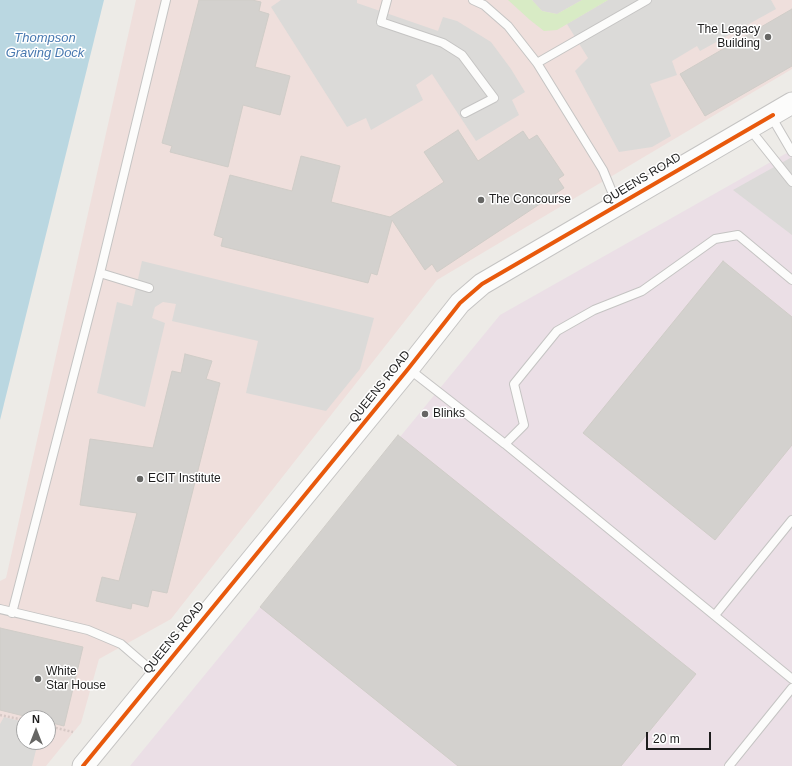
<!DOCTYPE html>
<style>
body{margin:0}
#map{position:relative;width:792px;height:766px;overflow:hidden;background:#edebe7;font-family:Arial,sans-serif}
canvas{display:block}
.north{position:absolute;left:16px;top:710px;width:40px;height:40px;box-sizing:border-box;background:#fff;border:1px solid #a5a5a5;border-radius:50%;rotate:0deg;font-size:11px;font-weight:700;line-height:16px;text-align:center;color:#1e1e1e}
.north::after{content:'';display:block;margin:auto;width:14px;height:18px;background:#666664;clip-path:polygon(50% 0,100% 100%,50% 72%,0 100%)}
.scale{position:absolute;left:646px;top:732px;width:65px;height:18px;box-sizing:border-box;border:2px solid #1e1e1e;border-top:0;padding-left:5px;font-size:12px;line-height:14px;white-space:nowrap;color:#1e1e1e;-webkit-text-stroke:3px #fff;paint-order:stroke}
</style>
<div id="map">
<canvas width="792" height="766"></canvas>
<div class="north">N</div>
<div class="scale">20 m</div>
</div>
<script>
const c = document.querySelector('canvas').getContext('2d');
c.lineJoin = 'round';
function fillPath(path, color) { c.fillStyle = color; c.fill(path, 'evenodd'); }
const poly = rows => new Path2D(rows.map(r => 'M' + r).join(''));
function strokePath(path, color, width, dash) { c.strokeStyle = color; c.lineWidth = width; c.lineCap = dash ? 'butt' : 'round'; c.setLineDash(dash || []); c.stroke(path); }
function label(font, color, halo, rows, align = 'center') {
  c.font = font + ' Arial,sans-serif'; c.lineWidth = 3; c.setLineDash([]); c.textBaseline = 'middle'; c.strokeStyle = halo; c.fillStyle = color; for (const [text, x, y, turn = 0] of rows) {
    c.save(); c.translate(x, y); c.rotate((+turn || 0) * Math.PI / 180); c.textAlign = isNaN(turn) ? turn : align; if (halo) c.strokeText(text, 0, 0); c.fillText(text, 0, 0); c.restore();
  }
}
fillPath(poly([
 [136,0,792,0,792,69,437,280,171,619,99,659,81,723,46,766,0,766,0,581,6,578],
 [24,718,48,718,48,742,24,742]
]), '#efdfdc');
fillPath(poly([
 [792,150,792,766,130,766,500,315]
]), '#ebdfe6');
fillPath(poly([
 [281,0,357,0,357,3,438,31,443,17,457,21,491,42,511,69,525,92,512,100,519,115,476,141,432,74,416,85,423,100,371,130,366,118,347,127,271,7],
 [532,0,582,0,557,14,542,11],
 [608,0,771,0,776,9,700,51,697,46,672,61,677,75,650,84,671,136,652,147,619,152,575,71,588,58,567,24],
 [792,157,792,235,733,190],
 [142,261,374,318,360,369,326,411,246,393,258,341,172,321,176,304,163,302,155,307,152,318,165,323,145,407,97,393,117,302,132,306],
 [4,717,24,722,24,742,38,742,32,766,0,766,0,724]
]), '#dbdad8');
fillPath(poly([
 [508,0,532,0,542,11,557,14,582,0,608,0,557,30,544,31,530,20]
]), '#d8ebc5');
fillPath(poly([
 [0,0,104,0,0,420]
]), '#bad7e1');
const building = poly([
 [199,0,252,0,261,2,259,11,269,14,255,67,290,76,280,115,243,105,228,167,170,152,172,146,162,143,199,0],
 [792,9,792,66,705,116,680,74,792,9],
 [458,130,478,161,523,131,529,140,537,135,564,175,558,179,564,188,437,272,432,264,425,270,392,220,377,275,371,273,368,283,221,246,223,238,214,235,230,175,292,191,301,156,340,166,331,202,390,217,444,182,424,152,458,130],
 [723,261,792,317,792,445,715,540,583,433,723,261],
 [185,354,212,361,206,379,220,383,167,593,152,590,148,607,132,603,131,609,96,601,102,577,119,581,137,513,80,505,90,439,153,448,172,371,181,373,185,354],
 [398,435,696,674,621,766,458,766,260,607,398,435],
 [0,628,83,647,64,726,48,722,48,718,32,718,0,710,0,628]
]);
fillPath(building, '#d3d1ce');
strokePath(building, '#d0cdc8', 1);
const service = poly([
 [387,0,381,22,443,43,462,55,494,98,465,113],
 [473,0,484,5,508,26,537,63,603,170,617,204],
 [537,63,647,0],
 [771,116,792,152],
 [749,128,792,182],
 [100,273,149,288],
 [409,369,505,444,792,679],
 [505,444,524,425,514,384,557,331,594,310,642,291,715,239,738,235,792,280],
 [0,609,88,630,121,644,157,675],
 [12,613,100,273,166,0],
 [715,615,792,520],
 [729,766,792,688]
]);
const tertiary = poly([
 [83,766,408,369,460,303,482,284,792,103]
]);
strokePath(service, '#c5c4c3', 10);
strokePath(tertiary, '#c5c4c3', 23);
strokePath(poly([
 [0,715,24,720],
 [48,726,73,732]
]), '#d7c9c6', 2.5, [2, 2]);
strokePath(service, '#fcfcfb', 8);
strokePath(tertiary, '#fcfcfb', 21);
strokePath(poly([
 [83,766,408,369,460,303,482,284,773,115]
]), '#e8590c', 4);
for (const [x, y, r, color] of [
 [768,37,4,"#666664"],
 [481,200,4,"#666664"],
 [425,414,4,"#666664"],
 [140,479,4,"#666664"],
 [38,679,4,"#666664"]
]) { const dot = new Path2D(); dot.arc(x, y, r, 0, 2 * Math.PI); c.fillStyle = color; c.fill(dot); strokePath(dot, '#fff', 1.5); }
label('12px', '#1e1e1e', '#fff', [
 ["The Legacy",760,30,"right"],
 ["Building",760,44,"right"],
 ["The Concourse",489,200],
 ["Blinks",433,414],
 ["ECIT Institute",148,479],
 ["White",46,672],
 ["Star House",46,686]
], 'left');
label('12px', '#1e1e1e', '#fff', [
 ["QUEENS ROAD",642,179,-31],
 ["QUEENS ROAD",380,387,-51],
 ["QUEENS ROAD",174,638,-51]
]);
label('italic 13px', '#4879b0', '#fff', [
 ["Thompson",45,38],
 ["Graving Dock",45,53]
]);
</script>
